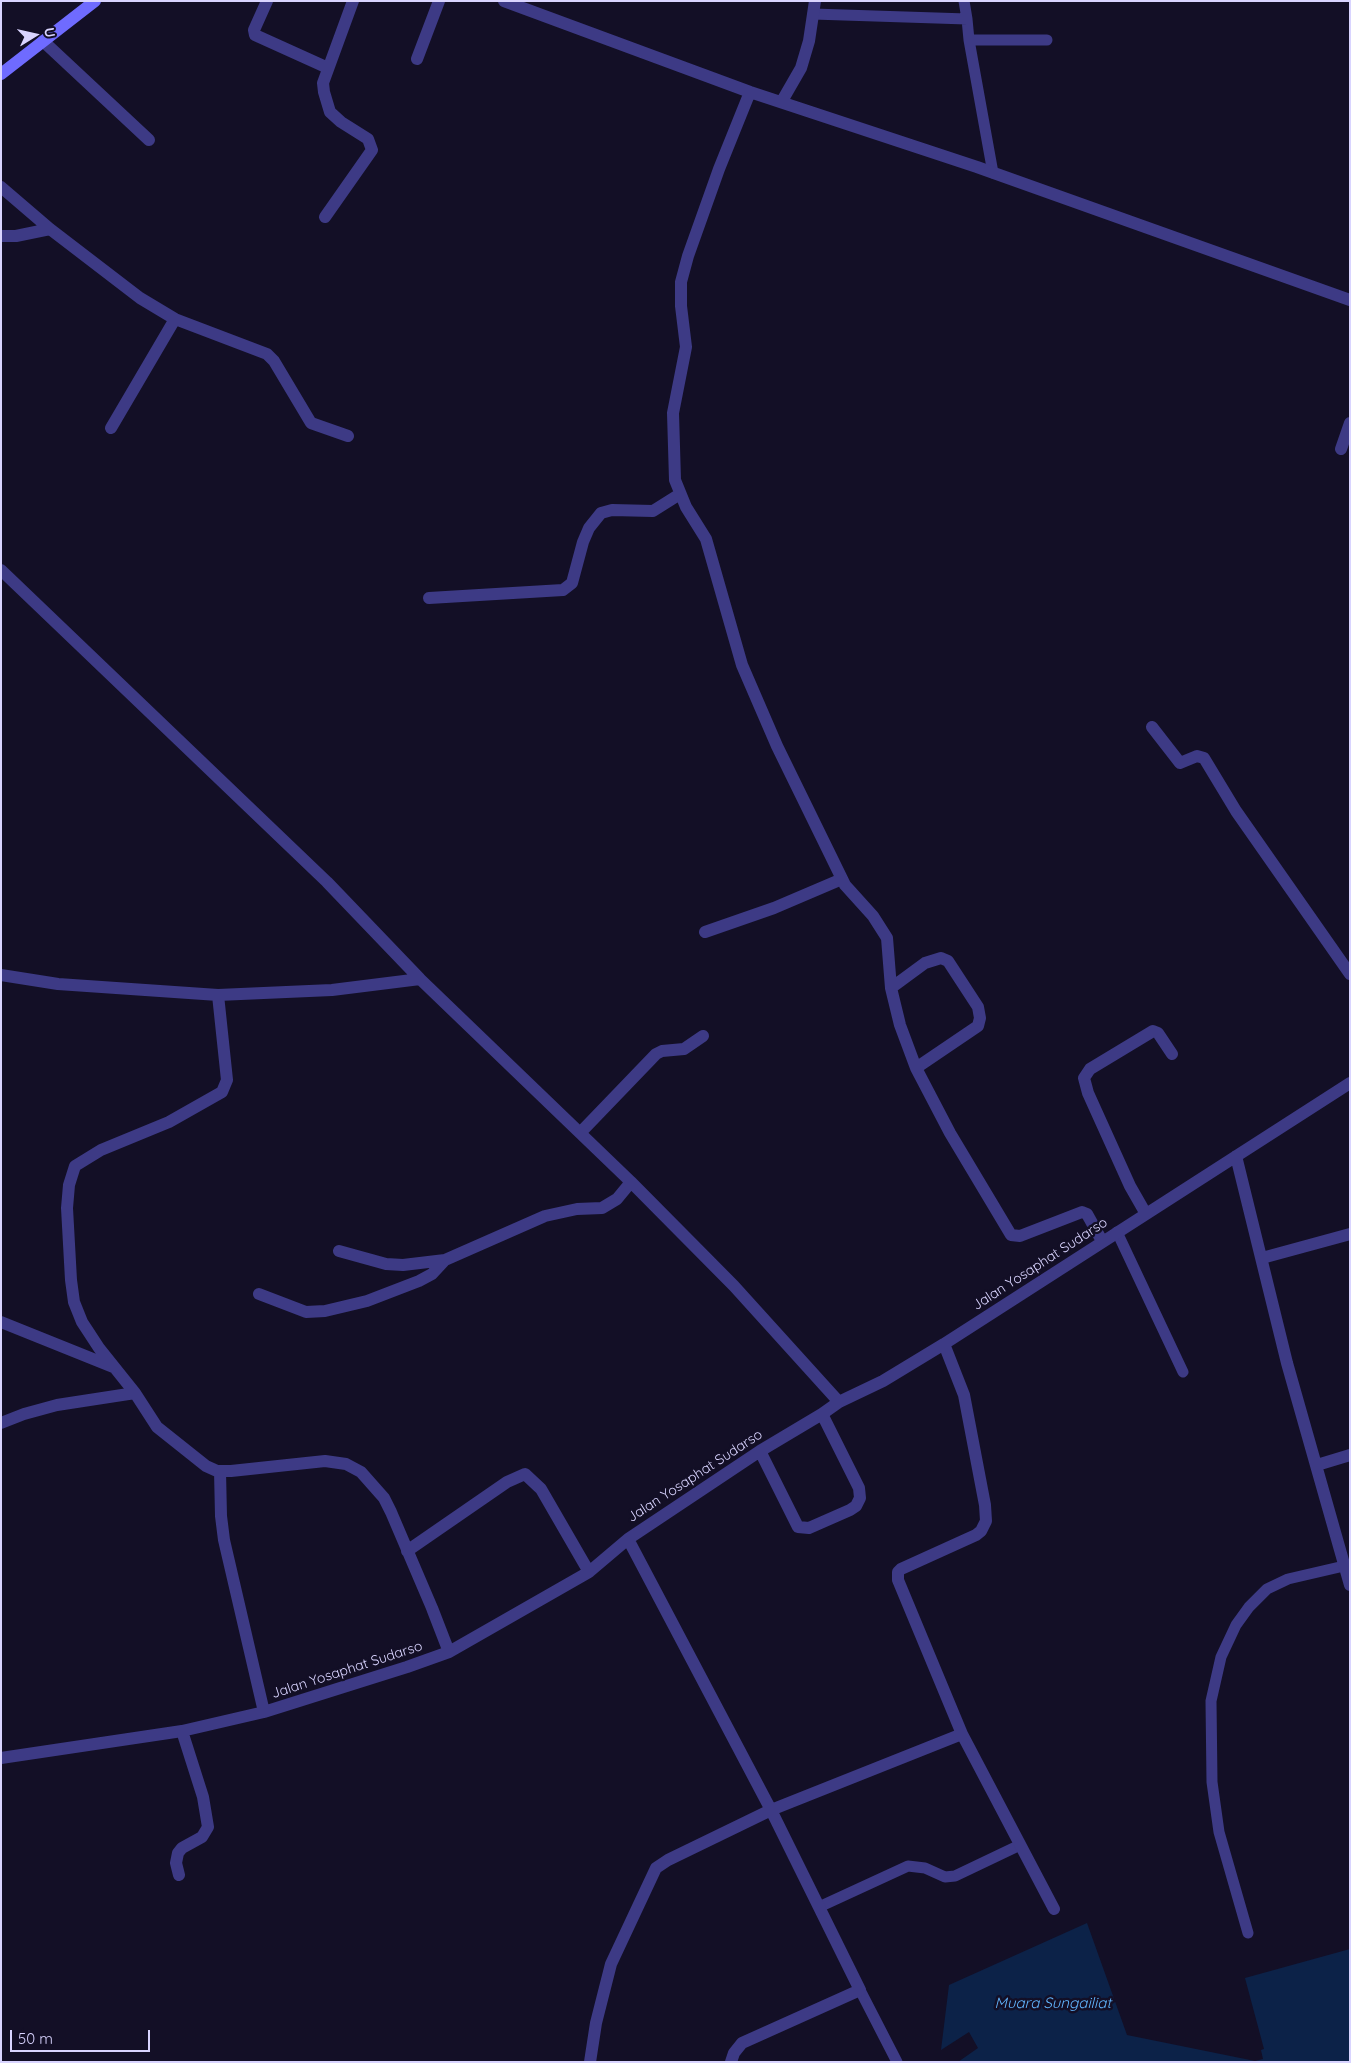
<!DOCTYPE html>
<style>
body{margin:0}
#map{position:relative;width:1351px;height:2063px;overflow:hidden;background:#130f26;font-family:Quicksand,sans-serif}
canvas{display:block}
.frame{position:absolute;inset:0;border:2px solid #d9d4ff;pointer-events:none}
.north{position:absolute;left:10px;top:10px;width:50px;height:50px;-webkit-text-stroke:4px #130f26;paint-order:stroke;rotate:80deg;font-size:14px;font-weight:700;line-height:20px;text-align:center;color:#d9d4ff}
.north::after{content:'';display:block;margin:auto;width:18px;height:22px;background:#d9d4ff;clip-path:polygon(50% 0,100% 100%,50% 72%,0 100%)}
.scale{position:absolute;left:10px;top:2030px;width:140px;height:22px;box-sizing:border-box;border:2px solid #d9d4ff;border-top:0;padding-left:6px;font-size:15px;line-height:18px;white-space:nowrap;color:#d9d4ff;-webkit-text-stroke:4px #130f26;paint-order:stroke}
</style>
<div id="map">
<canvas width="1351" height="2063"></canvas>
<div class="frame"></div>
<div class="north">U</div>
<div class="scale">50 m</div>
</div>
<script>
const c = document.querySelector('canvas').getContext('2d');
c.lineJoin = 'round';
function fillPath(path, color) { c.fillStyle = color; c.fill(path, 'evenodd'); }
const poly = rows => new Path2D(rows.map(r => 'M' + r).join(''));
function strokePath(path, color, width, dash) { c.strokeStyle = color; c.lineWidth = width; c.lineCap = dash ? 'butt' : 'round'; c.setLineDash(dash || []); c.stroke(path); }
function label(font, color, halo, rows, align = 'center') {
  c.font = font + ' Quicksand,sans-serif'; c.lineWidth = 5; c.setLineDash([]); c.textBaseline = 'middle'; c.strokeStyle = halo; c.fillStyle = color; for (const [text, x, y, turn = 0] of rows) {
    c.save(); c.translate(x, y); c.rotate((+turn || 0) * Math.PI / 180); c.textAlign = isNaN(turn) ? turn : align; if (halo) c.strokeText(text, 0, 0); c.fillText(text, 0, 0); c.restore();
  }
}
fillPath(poly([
 [1087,1923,1127,2035,1255,2061,1263,2059,1261,2050,1264,2049,1245,1978,1350,1949,1350,2062,958,2062,978,2048,969,2032,941,2050,949,1985]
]), '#0c2248');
strokePath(poly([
 [964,1,967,19],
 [813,14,967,19,969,40,1047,40],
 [969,40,993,173],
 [1117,1232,1183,1372],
 [819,1907,908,1866,925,1868,945,1877,955,1876,1020,1845],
 [1248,1933,1219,1832,1212,1782,1211,1701,1221,1657,1236,1625,1249,1607,1267,1589,1288,1579,1344,1566],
 [860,1990,897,2062]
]), '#3d3a85', 11);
strokePath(poly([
 [267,1,254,30,255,35,328,68],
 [504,1,750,92,977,167,1350,300],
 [43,41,149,140],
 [417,59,439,1],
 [750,92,719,169,688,256,681,282,681,306,686,347,673,413,675,480,686,507,706,539,742,665,777,746,845,885,873,916,887,938,891,988,900,1025,916,1068,950,1133,1011,1235,1020,1236,1082,1212,1087,1214,1102,1241],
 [782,101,801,68,809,41,815,1],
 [1,187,50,229,140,298,175,319,267,354,274,361,311,423,348,436],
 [325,217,372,150,368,139,341,122,330,112,324,92,323,83,353,1],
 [1,236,16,236,50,229],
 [111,428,175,319],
 [1341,449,1350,423],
 [1,570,327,882,420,979,631,1182,734,1286,839,1402],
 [429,598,563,590,572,583,583,542,589,528,601,513,612,510,653,511,680,494],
 [1152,727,1180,763,1197,756,1204,758,1236,811,1350,974],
 [705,932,774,908,842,879],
 [1,975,58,984,218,995,332,990,420,979],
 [891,988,925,963,941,958,948,961,978,1007,980,1018,978,1026,916,1068],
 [218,995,227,1080,222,1092,169,1122,101,1150,75,1166,69,1185,67,1208,71,1280,74,1302,82,1322,99,1348,135,1393,157,1427,206,1466,217,1471,231,1471,325,1461,346,1464,361,1472,384,1498,391,1512,432,1608,449,1652],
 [580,1133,656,1054,662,1051,684,1049,703,1036],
 [1236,1156,1287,1363,1350,1585],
 [1146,1214,1130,1186,1088,1093,1084,1078,1090,1069,1153,1031,1158,1033,1172,1054],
 [339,1251,386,1264,403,1265,445,1260,545,1216,577,1209,602,1208,617,1199,631,1182],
 [1262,1258,1350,1234],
 [259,1294,306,1312,325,1311,367,1301,419,1281,432,1274,445,1260],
 [1,1322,113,1367],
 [944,1344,964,1395,985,1505,986,1521,981,1531,976,1535,901,1569,898,1572,898,1580,962,1734,1054,1909],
 [1,1423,24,1414,57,1405,135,1393],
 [760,1451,798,1527,809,1528,850,1510,856,1506,860,1498,859,1488,822,1414],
 [1317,1465,1350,1455],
 [220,1471,221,1516,224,1540,264,1712],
 [628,1539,771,1810,860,1990,742,2043,734,2053,731,2062],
 [407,1551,507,1482,525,1474,541,1489,589,1572],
 [1,1758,182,1731,264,1712,407,1667,449,1652,589,1572,628,1539,760,1451,822,1414,839,1402,883,1381,944,1344,1350,1083],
 [179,1875,176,1863,178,1853,182,1848,202,1837,208,1827,203,1797,182,1731],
 [590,2062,596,2023,611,1964,656,1868,668,1860,771,1810,962,1734]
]), '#3d3a85', 12);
strokePath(poly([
 [1,74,95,1]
]), '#6f6bff', 12);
label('14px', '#d9d4ff', '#130f26', [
 ["Jalan Yosaphat Sudarso",1040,1264,-33],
 ["Jalan Yosaphat Sudarso",695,1476,-33],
 ["Jalan Yosaphat Sudarso",347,1670,-18]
]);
label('italic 15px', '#62b6ff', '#130f26', [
 ["Muara Sungailiat",1053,2003]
]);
</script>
